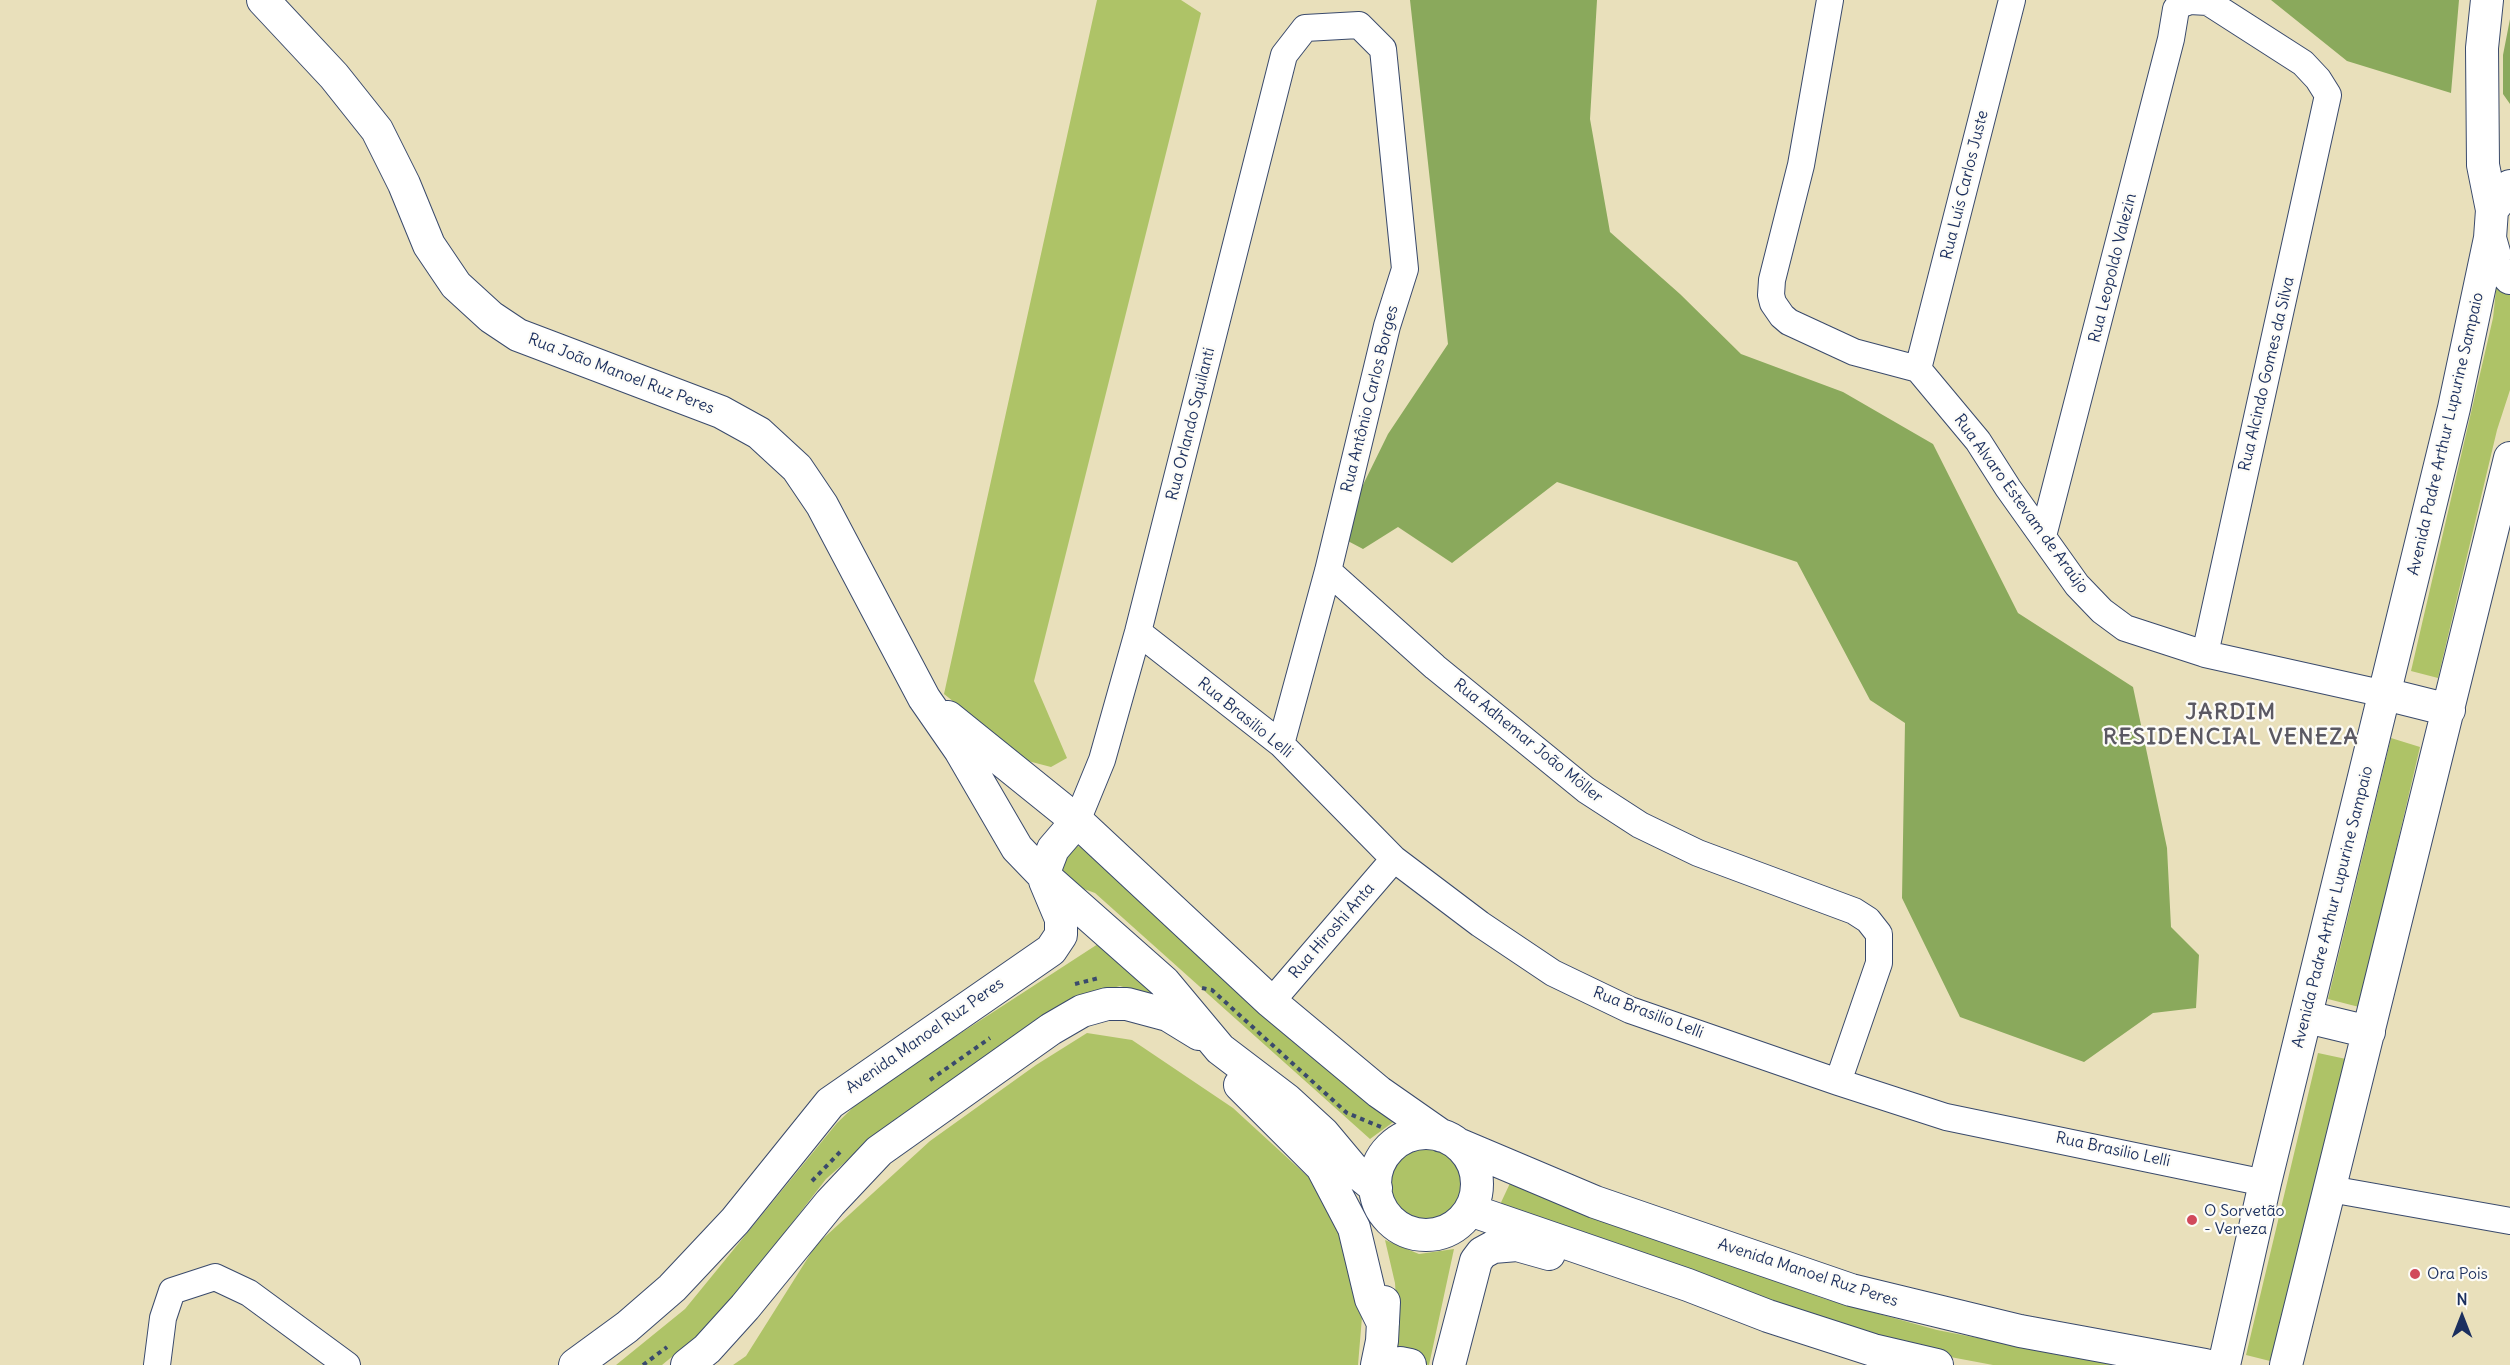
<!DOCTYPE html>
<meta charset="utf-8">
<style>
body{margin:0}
#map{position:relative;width:2510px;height:1365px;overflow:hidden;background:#e9e0bb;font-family:Delius,sans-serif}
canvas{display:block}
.north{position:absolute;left:2432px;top:1287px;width:60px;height:60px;-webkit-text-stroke:4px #fdfcf7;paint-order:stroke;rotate:0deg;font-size:16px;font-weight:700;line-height:24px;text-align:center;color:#1b2f5e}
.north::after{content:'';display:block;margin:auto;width:21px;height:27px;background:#1b2f5e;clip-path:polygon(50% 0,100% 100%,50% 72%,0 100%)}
</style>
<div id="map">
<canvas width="2510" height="1365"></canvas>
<div class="north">N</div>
</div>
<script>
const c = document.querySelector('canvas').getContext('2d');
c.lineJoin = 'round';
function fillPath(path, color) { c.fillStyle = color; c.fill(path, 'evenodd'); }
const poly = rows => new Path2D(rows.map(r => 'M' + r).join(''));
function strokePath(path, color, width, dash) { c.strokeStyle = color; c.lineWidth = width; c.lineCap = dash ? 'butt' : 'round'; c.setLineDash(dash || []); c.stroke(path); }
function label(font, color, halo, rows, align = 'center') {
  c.font = font + ' Delius,sans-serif'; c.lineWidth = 4.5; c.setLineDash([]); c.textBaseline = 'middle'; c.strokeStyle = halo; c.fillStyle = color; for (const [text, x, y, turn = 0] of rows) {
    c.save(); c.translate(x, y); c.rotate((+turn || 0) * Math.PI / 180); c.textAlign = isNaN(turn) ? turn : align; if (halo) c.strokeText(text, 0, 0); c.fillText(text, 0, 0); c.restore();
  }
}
fillPath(poly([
 [1097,0,1181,0,1201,13,1034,681,1067,758,1051,767,1028,761,944,694],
 [2497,281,2510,287,2510,390,2497,430,2438,678,2411,671,2493,318],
 [2391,738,2420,747,2359,1007,2328,999],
 [1075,845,1083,848,1301,1049,1396,1120,1370,1139,1095,893,1062,881,1058,858],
 [1101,942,1170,1002,1120,986,1072,999,867,1143,826,1179,742,1288,697,1336,662,1365,616,1365,685,1309,837,1123,867,1094],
 [1087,1033,1132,1040,1233,1108,1329,1196,1352,1258,1362,1317,1358,1365,733,1365,746,1356,816,1245,930,1141,1036,1065],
 [2318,1053,2346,1059,2274,1362,2246,1355],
 '1390 1184a38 38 0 1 1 76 0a38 38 0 1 1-76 0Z',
 [1512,1179,1645,1234,1825,1299,1937,1330,2117,1365,1993,1365,1929,1353,1497,1211],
 [1385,1240,1419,1254,1454,1249,1429,1365,1396,1360,1398,1328,1395,1283]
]), '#aec367');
fillPath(poly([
 [1410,0,1597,0,1590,119,1610,232,1680,294,1741,354,1843,392,1933,444,2018,613,2133,687,2167,848,2171,927,2199,955,2196,1008,2153,1013,2084,1062,1960,1017,1902,898,1905,723,1870,700,1797,562,1557,482,1452,563,1398,527,1363,549,1346,540,1360,491,1388,434,1448,344],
 [2271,0,2459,0,2451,93,2347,61],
 [2510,19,2510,104,2503,94,2503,55]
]), '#8aa95c');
const minor = poly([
 [1830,0,1801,165,1772,280,1771,295,1773,303,1782,316,1789,322,1854,352,1918,369,1978,441,2008,488,2077,585,2102,611,2125,628,2205,654,2385,694],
 [1918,369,2012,0],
 [2043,536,2171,39,2176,9,2179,5,2190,1,2208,2,2303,63,2318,79,2328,95,2205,654],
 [1328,571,1435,667,1586,790,1640,825,1698,853,1854,911,1868,920,1879,934,1879,963,1838,1082],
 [1138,632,1281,744,1394,859,1480,924,1553,973,1630,1010,1838,1082,1946,1117,2265,1183],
 [1077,821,1102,760,1138,632,1284,55,1305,28,1359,25,1383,49,1405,269,1387,326,1328,571,1281,744],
 [1271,1002,1394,859],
 [2330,1189,2510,1221],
 [157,1365,163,1318,172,1291,215,1277,249,1293,347,1365]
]);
const major = poly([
 [263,0,334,76,377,130,404,184,429,245,456,285,491,317,518,335,721,412,759,433,797,468,822,505,924,698,960,750,1017,848,1043,875,1164,982,1220,1049,1287,1100,1323,1133,1354,1170,1376,1188],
 [2487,0,2482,48,2483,165,2492,210],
 [2510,186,2492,210,2490,238,2497,263,2510,278],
 [2385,694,2449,710],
 [948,717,1077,821,1271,1002,1379,1092,1442,1136],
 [1043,875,1053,849,1077,821],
 [2307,1017,2369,1032],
 [1240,1085,1322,1167,1354,1228,1371,1299,1383,1323],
 '1375 1184a51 51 0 1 1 102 0a51 51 0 1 1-102 0Z',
 [1460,1145,1595,1202,1851,1290,2020,1331,2205,1365],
 [1470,1210,1688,1285,1768,1316,1873,1350,1937,1365],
 [575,1365,627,1327,672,1288,735,1221,830,1103,1051,950,1061,935,1061,919,1045,881],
 [687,1365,707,1349,745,1307,830,1203,879,1151,1051,1029,1082,1011,1107,1004,1127,1004,1168,1015,1199,1034],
 [1377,1365,1382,1341,1384,1302],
 [1388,1365,1400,1363,1410,1365],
 [1449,1365,1476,1261,1482,1253,1493,1247,1517,1245,1549,1254],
 [2224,1365,2265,1183,2454,408,2490,238],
 [2286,1365,2510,458]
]);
strokePath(minor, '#3a4a6c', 28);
strokePath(major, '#3a4a6c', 34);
strokePath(poly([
 [1075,984,1099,978],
 [1202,988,1212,990,1347,1113,1381,1127],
 [930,1080,990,1038],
 [812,1181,840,1152],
 [643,1365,667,1347]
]), '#3a4a6c', 4, [4.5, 4.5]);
strokePath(minor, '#fff', 26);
strokePath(major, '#fff', 32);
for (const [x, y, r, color] of [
 [2192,1220,6,"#d1495b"],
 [2415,1274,6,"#d1495b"]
]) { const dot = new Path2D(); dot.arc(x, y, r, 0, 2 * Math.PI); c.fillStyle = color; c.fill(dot); strokePath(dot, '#fdfcf7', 2); }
label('16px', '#1b2f5e', '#fdfcf7', [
 ["Rua Luís Carlos Juste",1965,185,-76],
 ["Rua Leopoldo Valezin",2113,268,-76],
 ["Rua João Manoel Ruz Peres",621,374,21],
 ["Rua Alcindo Gomes da Silva",2267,374,-77],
 ["Rua Antônio Carlos Borges",1370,399,-76],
 ["Rua Orlando Squilanti",1191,424,-76],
 ["Avenida Padre Arthur Lupurine Sampaio",2446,434,-77],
 ["Rua Alvaro Estevam de Araújo",2021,504,54],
 ["Rua Brasilio Lelli",1245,718,39],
 ["Rua Adhemar João Möller",1528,741,39],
 ["Avenida Padre Arthur Lupurine Sampaio",2333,907,-76],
 ["Rua Hiroshi Anta",1332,931,-49],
 ["Rua Brasilio Lelli",1648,1013,21],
 ["Avenida Manoel Ruz Peres",925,1036,-35],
 ["Rua Brasilio Lelli",2113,1150,12],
 ["Avenida Manoel Ruz Peres",1808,1273,18]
]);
label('16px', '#1b2f5e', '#fdfcf7', [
 ["O Sorvetão",2204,1211],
 ["- Veneza",2204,1229],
 ["Ora Pois",2427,1274]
], 'left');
c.letterSpacing = '1.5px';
label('bold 22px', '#5b5963', '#fdfcf7', [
 ["JARDIM",2231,713],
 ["RESIDENCIAL VENEZA",2231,738]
]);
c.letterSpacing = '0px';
</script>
